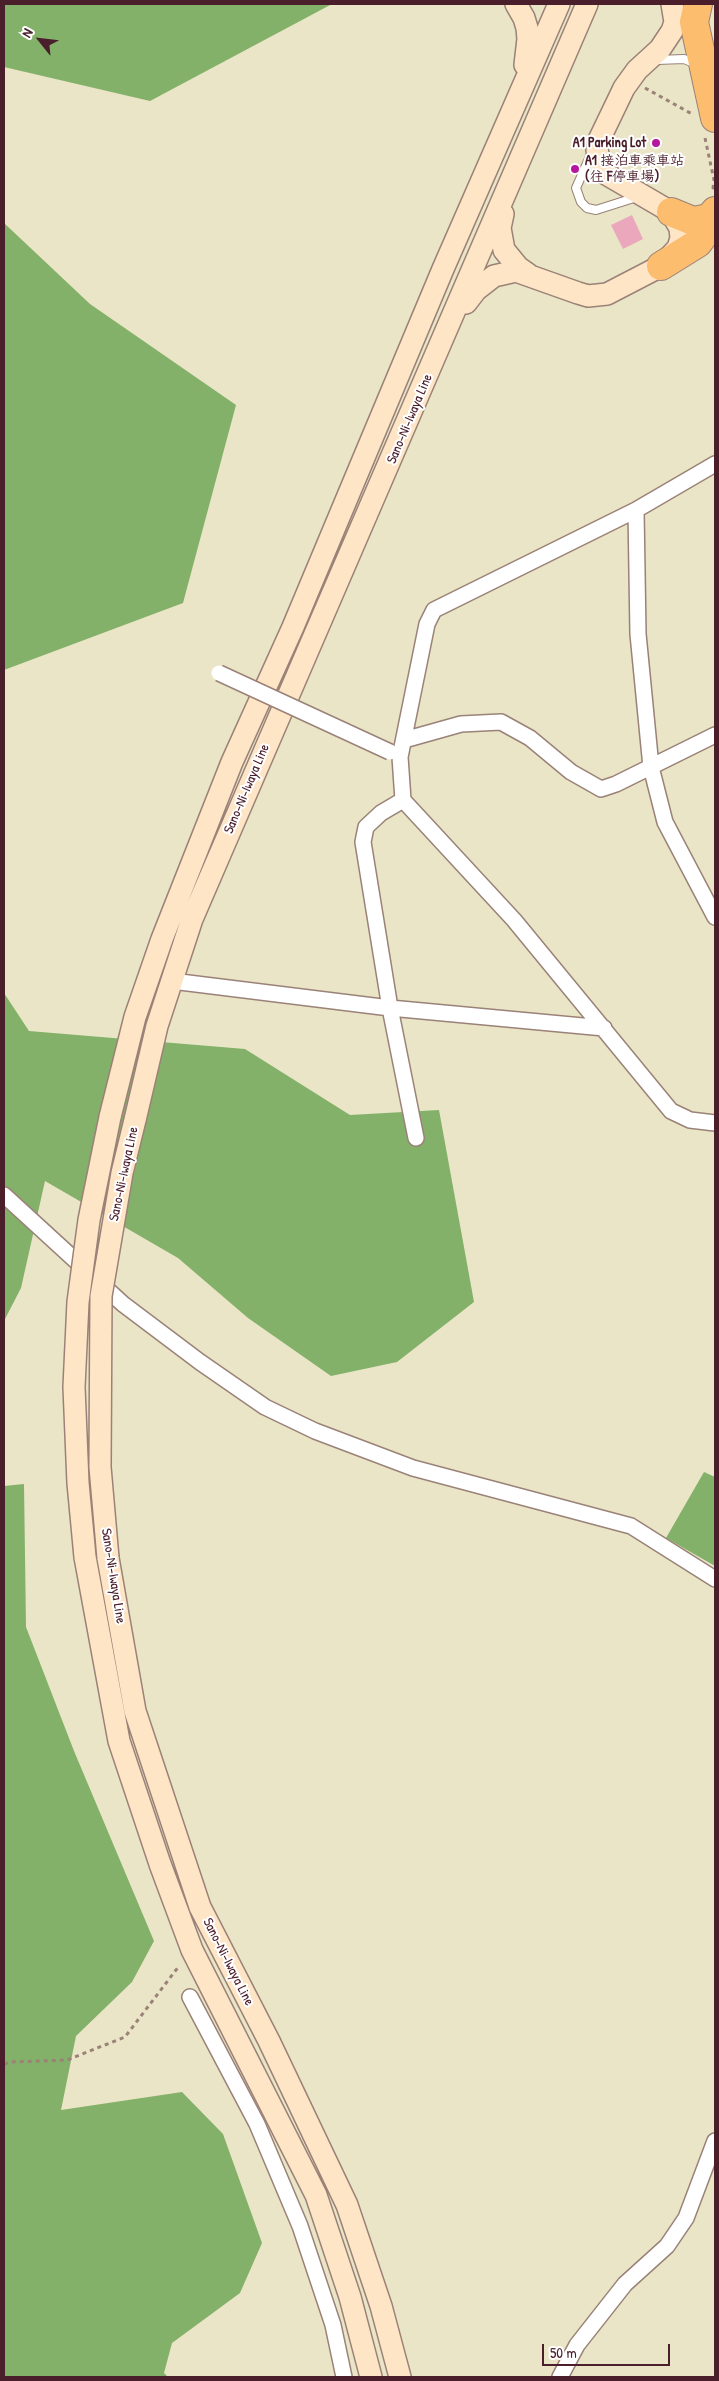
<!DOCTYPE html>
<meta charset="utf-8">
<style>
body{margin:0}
#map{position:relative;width:719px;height:2381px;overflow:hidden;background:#eae5c6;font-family:"Patrick Hand",sans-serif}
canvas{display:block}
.frame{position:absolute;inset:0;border:5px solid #4a1f2b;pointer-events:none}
.north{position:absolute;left:15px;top:15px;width:50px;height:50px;-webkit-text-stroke:4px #fff;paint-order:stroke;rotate:299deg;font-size:14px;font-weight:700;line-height:20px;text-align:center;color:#4a1f2b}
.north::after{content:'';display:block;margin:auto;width:18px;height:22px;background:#4a1f2b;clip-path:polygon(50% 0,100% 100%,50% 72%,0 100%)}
.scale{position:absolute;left:542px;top:2344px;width:128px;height:22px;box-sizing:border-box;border:2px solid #4a1f2b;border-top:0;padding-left:6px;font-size:15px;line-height:18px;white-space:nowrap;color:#4a1f2b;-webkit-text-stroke:4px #fff;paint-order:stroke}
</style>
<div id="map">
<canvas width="719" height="2381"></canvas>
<div class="frame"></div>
<div class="north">N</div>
<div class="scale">50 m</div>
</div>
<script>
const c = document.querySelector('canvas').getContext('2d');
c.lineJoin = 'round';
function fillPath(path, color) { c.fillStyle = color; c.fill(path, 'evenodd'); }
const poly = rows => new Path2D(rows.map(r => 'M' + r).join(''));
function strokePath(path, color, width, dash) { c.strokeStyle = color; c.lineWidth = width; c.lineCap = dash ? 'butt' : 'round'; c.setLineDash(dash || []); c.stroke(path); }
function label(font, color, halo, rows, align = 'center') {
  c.font = font + ' "Patrick Hand","Klee One",sans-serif'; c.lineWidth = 4; c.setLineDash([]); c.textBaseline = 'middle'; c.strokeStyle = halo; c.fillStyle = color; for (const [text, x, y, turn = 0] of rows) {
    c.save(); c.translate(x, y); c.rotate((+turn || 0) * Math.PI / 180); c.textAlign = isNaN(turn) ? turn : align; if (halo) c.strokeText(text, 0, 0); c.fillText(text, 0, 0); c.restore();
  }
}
fillPath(poly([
 [4,4,332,4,150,101,4,67],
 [4,223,90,304,236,405,183,603,4,670],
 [4,993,29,1031,245,1049,350,1115,439,1110,474,1302,397,1362,331,1376,248,1318,178,1258,45,1181,21,1288,4,1321],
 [704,1472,715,1477,715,1566,666,1538],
 [24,1484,26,1627,74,1751,154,1941,132,1982,76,2036,61,2110,182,2092,223,2134,262,2243,240,2293,172,2343,164,2373,168,2377,4,2377,4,1486]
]), '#83b16a');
fillPath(poly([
 [632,215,643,239,623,249,611,225]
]), '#eba7bc');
const lane = poly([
 [657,60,684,59,696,64],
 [592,152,576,188,581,202,587,208,596,210,637,197]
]);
const street = poly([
 [715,464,636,510,434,610,427,624,400,757,403,800,514,920,671,1111,690,1120,715,1123],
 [636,510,638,634,651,767,665,822,715,917],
 [404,740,461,724,501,722,530,738,571,772,601,789,616,784,715,735],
 [403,800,381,813,366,827,363,842,390,1008,416,1138],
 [172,981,390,1008,604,1028],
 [4,1195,123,1304,200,1362,265,1407,315,1431,413,1468,631,1526,715,1579],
 [190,1997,257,2124,300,2226,333,2325,344,2377],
 [560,2377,577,2345,625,2284,667,2246,686,2218,715,2141]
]);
const secondary = poly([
 [516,4,524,18,527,28,528,39,525,65],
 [503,214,500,228,504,250,518,267,528,274],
 [466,303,476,290,494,276,516,271,578,293,588,296,607,294,661,266,678,248,681,238,680,228,671,212,606,174,601,167,597,150,599,140,624,88,637,70,660,49,672,31,675,22,672,4],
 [110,1117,135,1017,162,939,232,762,293,627,443,269,559,4],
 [135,1120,157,1026,192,919,587,4],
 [85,1557,119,1741,160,1864,192,1950,316,2195,350,2297,371,2377],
 [108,1558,135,1711,200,1907,269,2041,347,2205,381,2306,400,2377]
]);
const highway = poly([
 [698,4,694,22,715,118],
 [671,212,693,221,709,218,715,211],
 [661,266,698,243,715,220]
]);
strokePath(lane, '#9a8278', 10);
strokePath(street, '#9a8278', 18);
strokePath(secondary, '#9a8278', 24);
strokePath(highway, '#9a8278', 30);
strokePath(poly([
 [645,88,692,114],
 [705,138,714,180,713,188,715,188],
 [4,2064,11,2062,67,2060,125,2037,179,1966]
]), '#9a8278', 3, [4, 4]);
strokePath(lane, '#fff', 8);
strokePath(street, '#fff', 15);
strokePath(secondary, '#fee5c5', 21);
strokePath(highway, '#fcbd6f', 28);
const streetBridge = poly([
 [219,673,390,752]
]);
const secondaryBridge = poly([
 [85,1557,78,1483,74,1387,78,1302,89,1220,110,1117],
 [108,1558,100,1467,101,1296,122,1173,135,1120]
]);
strokePath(streetBridge, '#9a8278', 18, []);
strokePath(secondaryBridge, '#9a8278', 24, []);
strokePath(streetBridge, '#fff', 15);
strokePath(secondaryBridge, '#fee5c5', 21);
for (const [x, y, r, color] of [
 [656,143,5,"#b5179e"],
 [575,169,5,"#b5179e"]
]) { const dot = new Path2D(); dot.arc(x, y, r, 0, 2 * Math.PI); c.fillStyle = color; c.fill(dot); strokePath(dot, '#fff', 2); }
label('bold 14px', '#4a1f2b', '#fff', [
 ["A1 Parking Lot",646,143],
 ["A1 接泊車乘車站",585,161,"left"],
 ["(往 F停車場)",585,177,"left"]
], 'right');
label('14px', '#4a1f2b', '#fff', [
 ["Sano-Ni-Iwaya Line",410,419,-67],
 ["Sano-Ni-Iwaya Line",247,789,-67],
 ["Sano-Ni-Iwaya Line",124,1174,-78],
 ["Sano-Ni-Iwaya Line",113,1576,81],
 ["Sano-Ni-Iwaya Line",228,1962,63]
]);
</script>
